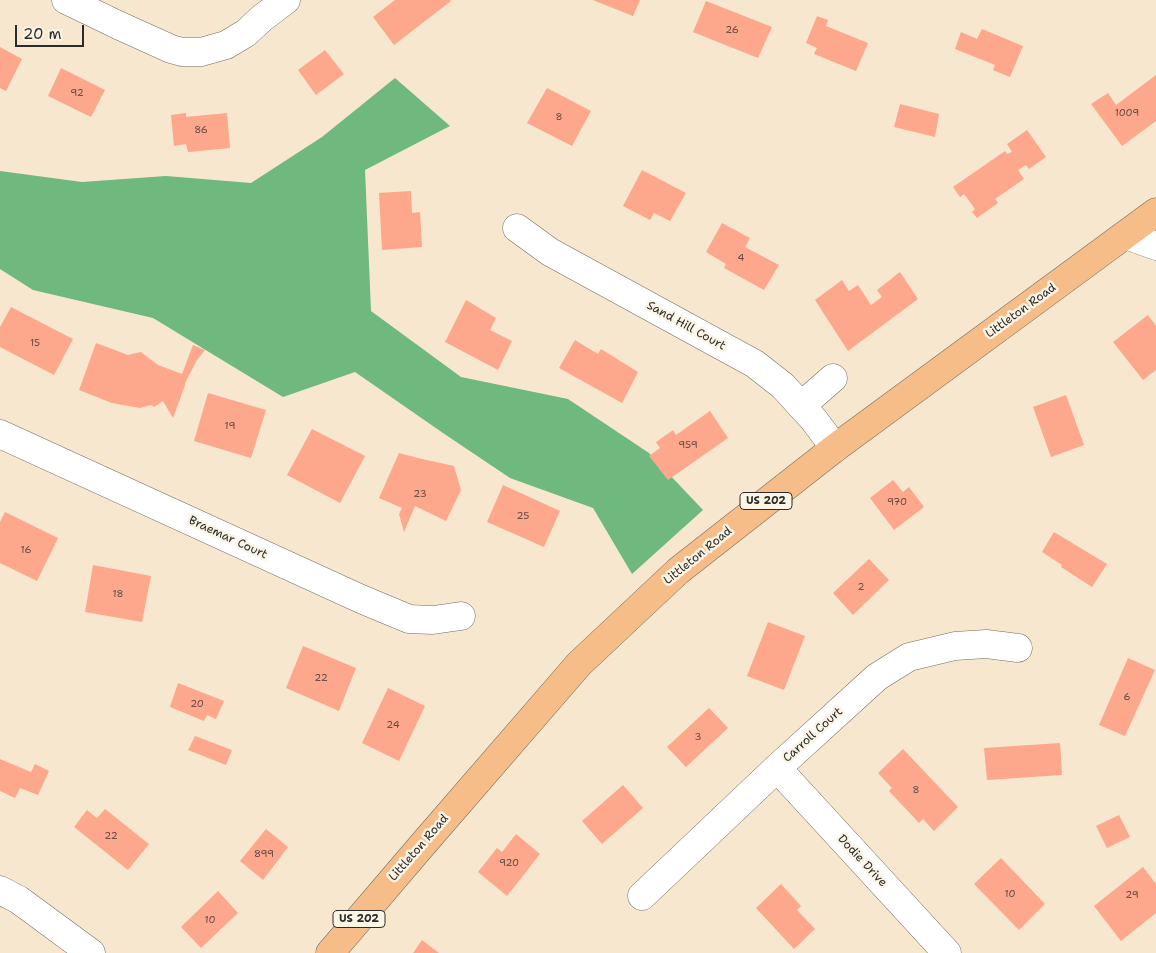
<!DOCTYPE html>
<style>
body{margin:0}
#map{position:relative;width:1156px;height:953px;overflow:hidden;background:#f7e7ce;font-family:"Shantell Sans",sans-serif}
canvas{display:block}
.scale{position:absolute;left:15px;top:25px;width:69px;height:22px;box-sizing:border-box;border:2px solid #2b2b2b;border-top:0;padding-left:6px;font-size:15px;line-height:18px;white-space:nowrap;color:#2b2b2b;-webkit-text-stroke:4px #fcf5e5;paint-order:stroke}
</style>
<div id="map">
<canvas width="1156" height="953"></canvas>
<div class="scale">20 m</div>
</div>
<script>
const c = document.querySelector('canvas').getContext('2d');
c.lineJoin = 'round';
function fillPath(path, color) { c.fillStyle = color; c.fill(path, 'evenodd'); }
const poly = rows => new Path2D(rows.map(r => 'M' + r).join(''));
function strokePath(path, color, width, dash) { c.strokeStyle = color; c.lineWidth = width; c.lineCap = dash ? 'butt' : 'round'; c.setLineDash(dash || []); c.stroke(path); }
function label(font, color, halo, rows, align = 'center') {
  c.font = font + ' "Shantell Sans",sans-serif'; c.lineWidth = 5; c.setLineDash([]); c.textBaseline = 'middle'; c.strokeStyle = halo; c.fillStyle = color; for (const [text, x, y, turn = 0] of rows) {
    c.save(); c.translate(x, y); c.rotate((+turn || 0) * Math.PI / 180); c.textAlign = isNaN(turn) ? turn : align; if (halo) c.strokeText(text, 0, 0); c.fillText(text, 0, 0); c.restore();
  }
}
fillPath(poly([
 [395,78,450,126,365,170,371,311,461,377,568,399,649,453,703,510,632,574,593,508,510,478,443,433,355,372,283,397,153,318,33,290,0,269,0,171,82,182,166,176,251,183,322,137]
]), '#6fb87e');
fillPath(poly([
 [395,0,450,0,451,1,394,45,373,17],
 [593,0,640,0,633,16],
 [706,1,772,27,758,58,693,32],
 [817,16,828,20,826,26,868,43,856,71,814,54,817,48,806,43],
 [982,29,1023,46,1010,77,993,70,995,65,955,49,961,32,977,39],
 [0,47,22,59,6,91,0,88],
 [325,50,344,74,316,95,298,70],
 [61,68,105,90,91,117,48,96],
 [1156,75,1156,121,1122,146,1091,104,1108,93,1116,105],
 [547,88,591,111,572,146,527,123],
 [900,104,939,114,935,137,894,127],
 [186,113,186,117,227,113,230,148,188,152,186,144,174,146,171,115],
 [1027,130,1046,157,1029,169,1026,165,1018,170,1024,179,995,199,998,203,977,218,972,212,975,209,964,194,960,197,953,187,1005,151,1007,154,1012,152,1007,144],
 [642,170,686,193,670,221,654,213,650,220,623,206],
 [411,191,412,213,420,212,422,247,382,250,379,193],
 [722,223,750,238,745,247,779,265,764,290,724,268,726,264,706,252],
 [900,272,918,299,848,351,815,300,842,280,849,291,858,285,871,305,882,297,877,290],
 [466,300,496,318,490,330,512,341,498,370,445,342],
 [11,307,73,339,54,375,0,347,0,327],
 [1148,315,1156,326,1156,370,1143,380,1113,342],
 [575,340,598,354,601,349,638,372,622,403,559,368],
 [96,343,128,355,141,352,158,365,182,374,193,345,205,350,197,360,185,383,185,385,173,418,163,401,154,407,151,405,140,408,112,403,79,390],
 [208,393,266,410,251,458,194,441],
 [1066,395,1084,445,1051,457,1033,407],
 [710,411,728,438,668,480,649,456,660,448,656,442,673,430,676,435],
 [312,429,365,456,340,503,287,475],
 [399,453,422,459,454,466,461,490,446,521,415,506,404,532,399,514,402,508,379,498],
 [893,480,903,492,909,487,924,507,894,530,870,498],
 [503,485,560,511,544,547,487,522],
 [5,512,58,538,37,581,0,563,0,522],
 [1054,532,1107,564,1092,587,1061,567,1062,565,1042,552],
 [869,559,889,580,853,615,833,593],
 [93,565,151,576,142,622,85,612],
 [768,622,805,636,784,690,747,676],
 [303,646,356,668,339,711,286,688],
 [1128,658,1155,670,1125,736,1099,725],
 [178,683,224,701,216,719,207,715,204,721,170,707],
 [388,688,425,706,399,761,362,743],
 [709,708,728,728,686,767,667,747],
 [195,736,232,750,226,765,188,750],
 [1060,743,1062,775,987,780,984,748],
 [903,749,958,807,934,831,923,819,919,823,889,791,892,788,878,773],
 [0,759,31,772,35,764,49,771,38,795,20,788,15,798,0,791],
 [623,785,643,808,602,844,582,821],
 [105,809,149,844,128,870,74,827,87,810,97,818],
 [1119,815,1130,837,1107,848,1096,826],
 [266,829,288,847,263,880,240,861],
 [516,834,540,854,507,896,478,872,497,848,502,852],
 [1001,858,1045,904,1019,930,974,884],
 [1143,867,1156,884,1156,913,1121,941,1094,906],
 [781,884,801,906,797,910,815,929,794,949,756,908],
 [218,891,238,913,201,948,181,927],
 [422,940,439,953,413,953]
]), '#fda78c');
const minor = poly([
 [66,0,118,25,171,49,182,52,201,52,226,45,246,33,262,18,286,0],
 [517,228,550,252,755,364,783,386,814,420,835,448],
 [1126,235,1156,246],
 [801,406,833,378],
 [0,434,361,599,409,619,433,620,461,616],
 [777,768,947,953],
 [0,890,19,900,91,953],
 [642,896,777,768,877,677,909,657,955,646,986,644,1018,648]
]);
const major = poly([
 [330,953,424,843,579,664,678,571,835,448,1156,212]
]);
strokePath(minor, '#726d64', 29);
strokePath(major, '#726d64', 29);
strokePath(minor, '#fff', 28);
strokePath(major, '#f7bd88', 28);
label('10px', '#604a43', null, [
 ["26",732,30],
 ["92",77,93],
 ["1009",1127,113],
 ["8",559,117],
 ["86",201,130],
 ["4",741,258],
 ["15",35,343],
 ["19",230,426],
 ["959",688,445],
 ["23",420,494],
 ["970",897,502],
 ["25",523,516],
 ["16",26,550],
 ["2",861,587],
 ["18",118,594],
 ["22",321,678],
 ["6",1127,697],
 ["20",197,704],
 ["24",393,725],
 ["3",698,737],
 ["8",916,790],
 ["22",111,836],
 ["899",264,854],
 ["920",509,863],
 ["10",1010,894],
 ["29",1132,895],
 ["10",210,920]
]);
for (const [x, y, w] of [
 [766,501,52],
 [359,919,52]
]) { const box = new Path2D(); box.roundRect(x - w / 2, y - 8.5, w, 17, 4); c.fillStyle = '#fcf5e5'; c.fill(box); strokePath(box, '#2b2b2b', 1); }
label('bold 11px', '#2b2b2b', null, [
 ["US 202",766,501],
 ["US 202",359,919]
]);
label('12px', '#2b2b2b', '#fcf5e5', [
 ["Littleton Road",1021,311,-36],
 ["Sand Hill Court",686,326,29],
 ["Braemar Court",228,538,25],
 ["Littleton Road",698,556,-39],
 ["Carroll Court",813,735,-42],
 ["Littleton Road",419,848,-49],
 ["Dodie Drive",862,861,47]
]);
</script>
